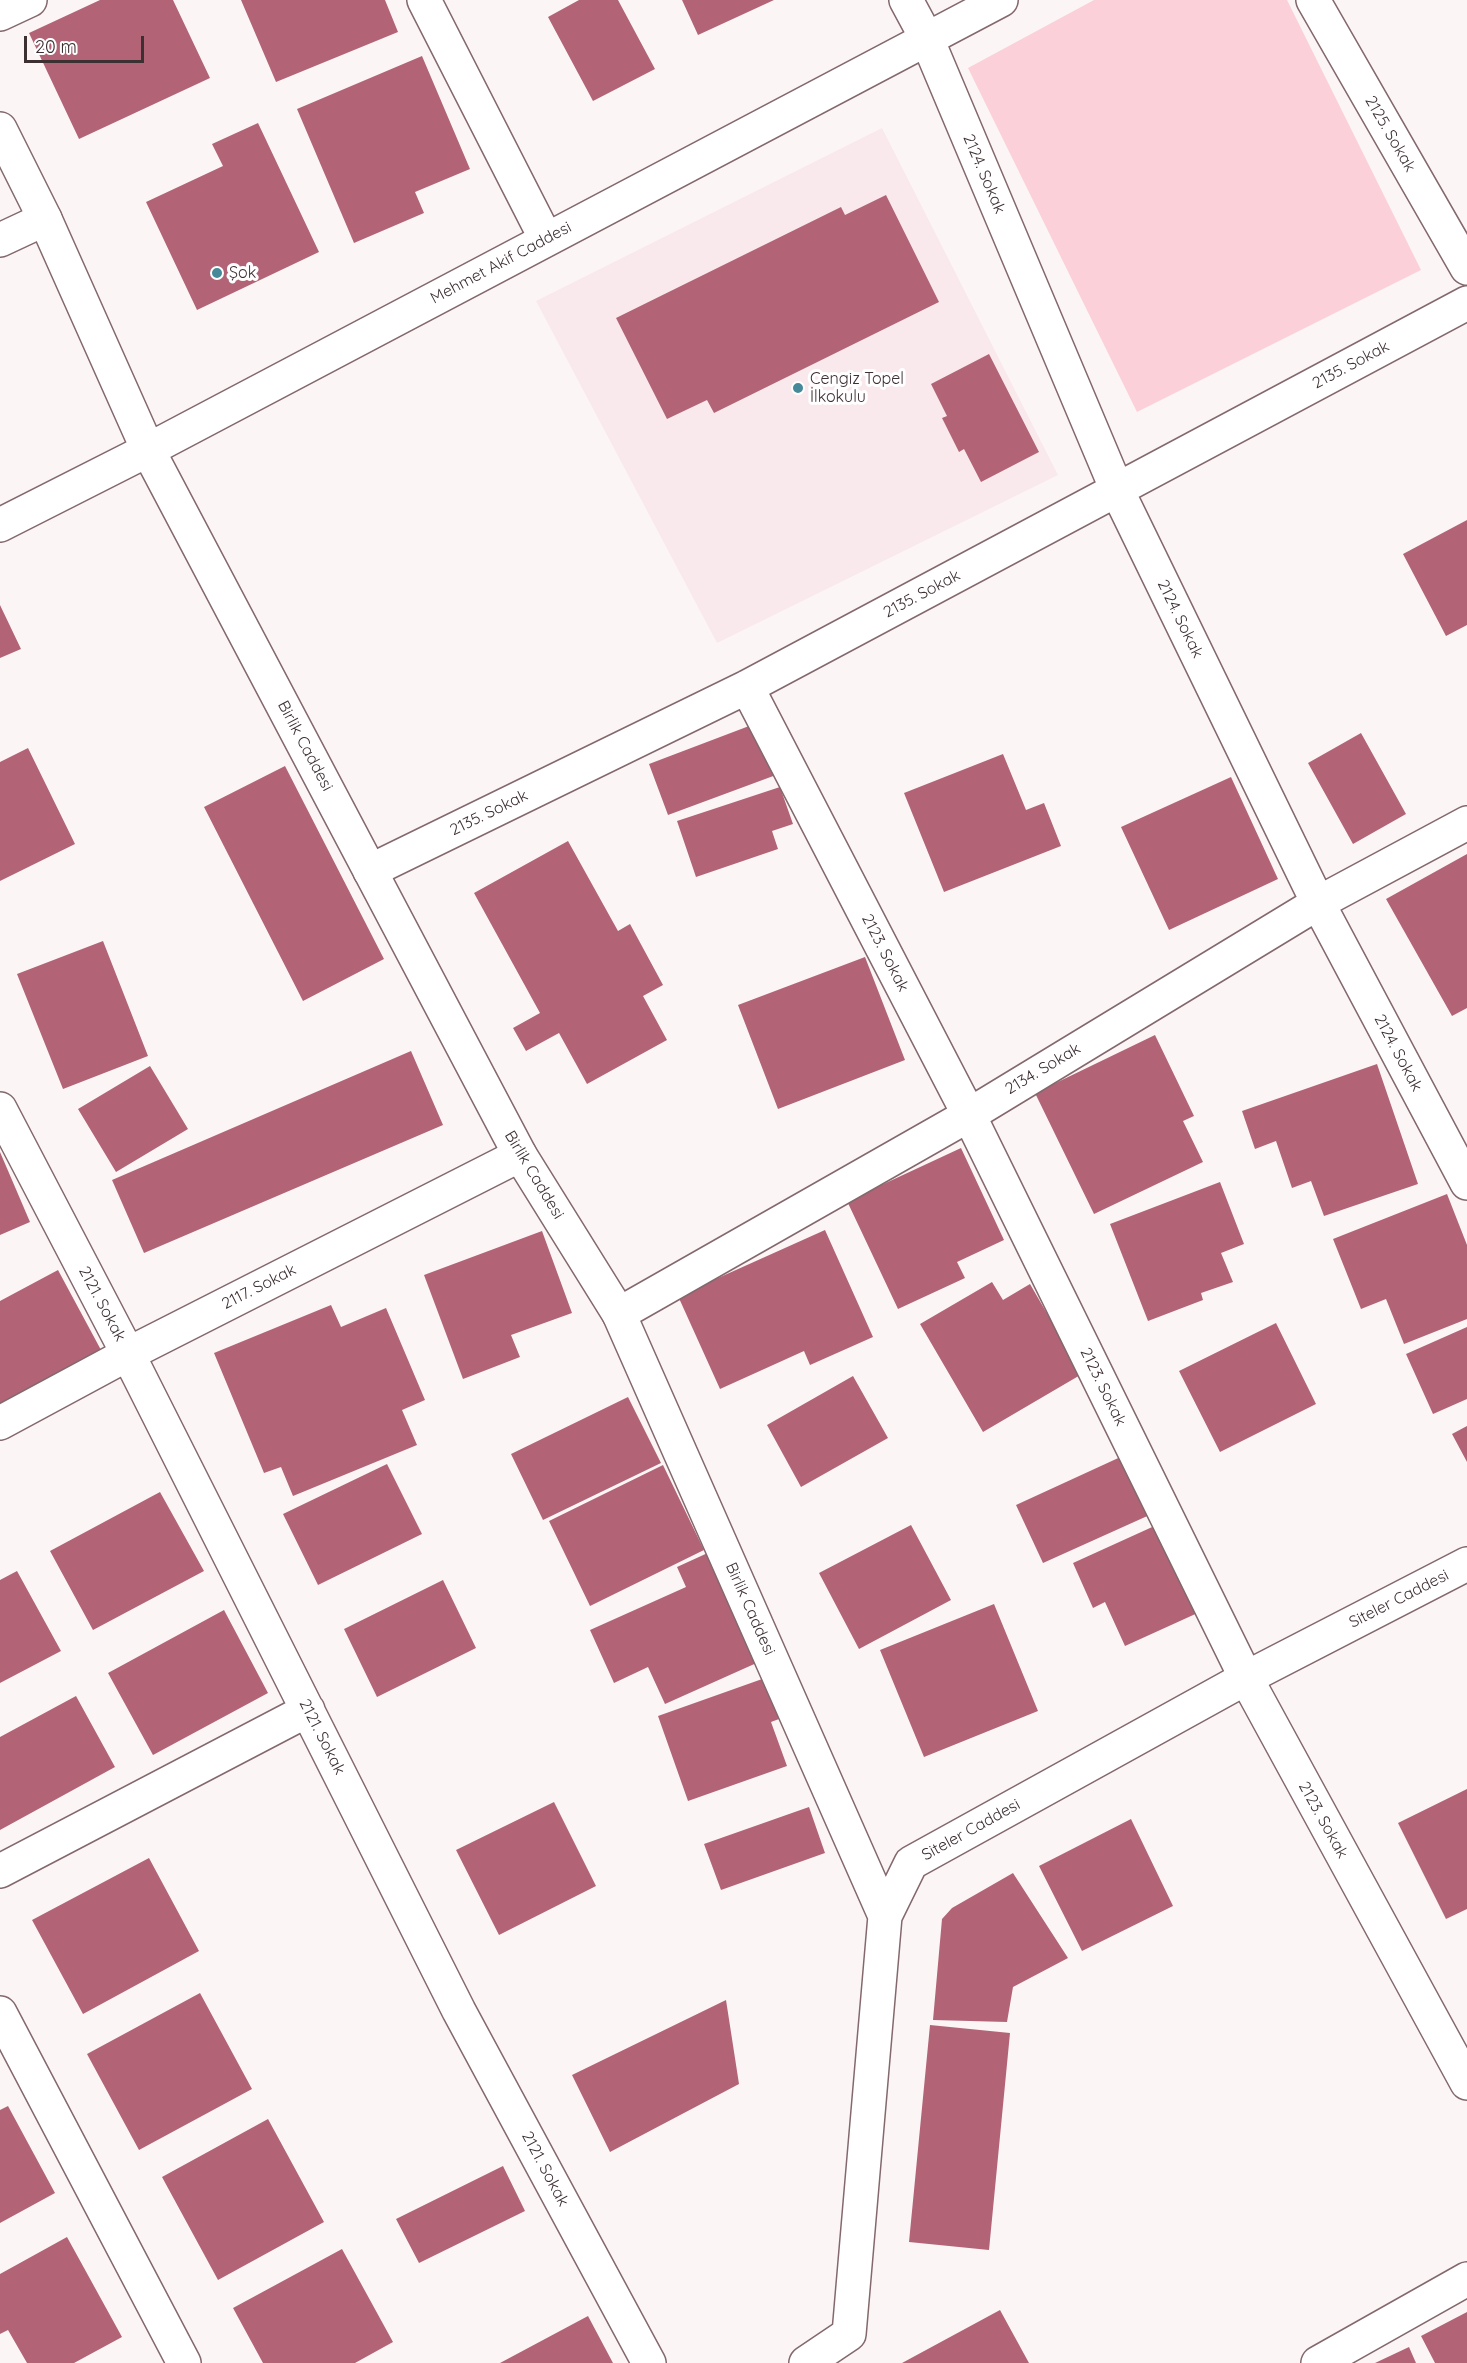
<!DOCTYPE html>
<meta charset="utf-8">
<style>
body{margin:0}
#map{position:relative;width:1467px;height:2363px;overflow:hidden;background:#fbf5f6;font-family:Quicksand,sans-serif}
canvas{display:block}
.scale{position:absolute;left:24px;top:36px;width:120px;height:27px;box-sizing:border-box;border:3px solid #3d3033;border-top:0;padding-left:8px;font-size:18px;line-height:21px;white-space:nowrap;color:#3d3033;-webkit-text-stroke:4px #fff;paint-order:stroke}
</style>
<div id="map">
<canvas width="1467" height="2363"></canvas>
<div class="scale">20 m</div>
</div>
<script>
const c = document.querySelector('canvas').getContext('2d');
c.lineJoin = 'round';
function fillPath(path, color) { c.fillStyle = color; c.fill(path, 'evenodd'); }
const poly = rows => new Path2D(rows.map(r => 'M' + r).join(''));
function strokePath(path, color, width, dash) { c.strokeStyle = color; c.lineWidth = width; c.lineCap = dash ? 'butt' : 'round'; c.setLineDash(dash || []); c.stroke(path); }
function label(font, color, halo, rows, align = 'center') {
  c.font = font + ' Quicksand,sans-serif'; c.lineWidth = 6; c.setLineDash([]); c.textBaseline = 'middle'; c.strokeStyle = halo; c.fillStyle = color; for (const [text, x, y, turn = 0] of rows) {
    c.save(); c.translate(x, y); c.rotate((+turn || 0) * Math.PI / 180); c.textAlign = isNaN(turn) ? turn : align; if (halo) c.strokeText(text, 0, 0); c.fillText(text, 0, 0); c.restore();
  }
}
fillPath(poly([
 [882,128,1058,475,717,643,536,301]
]), '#f9e9ec');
fillPath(poly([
 [1094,0,1287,0,1421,270,1137,412,968,68]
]), '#fbd0d8');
fillPath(poly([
 [100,0,173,0,210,78,79,139,29,33],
 [241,0,385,0,398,32,276,82],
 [579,0,618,0,655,69,593,101,548,17],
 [682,0,774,0,698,35],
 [422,56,470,169,415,192,424,213,354,243,297,109],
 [258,123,319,252,197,310,146,202,223,166,212,144],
 [886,195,939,302,714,413,707,400,667,419,616,318,841,207,845,215],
 [989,354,1039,452,981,482,964,449,959,452,942,418,947,416,931,384],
 [1467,520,1467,625,1446,636,1403,554],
 [0,605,21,649,0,658],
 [757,723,776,775,668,815,649,764],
 [1361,733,1406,814,1353,844,1308,763],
 [28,748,75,844,0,881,0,762],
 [1003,754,1026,810,1044,803,1061,846,944,892,904,793],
 [285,766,384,959,303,1001,204,807],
 [1231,777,1278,879,1169,930,1121,827],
 [780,787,793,824,772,831,778,849,696,877,677,821],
 [568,841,618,931,630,924,663,985,643,996,667,1040,587,1084,559,1033,526,1051,513,1028,540,1013,474,893],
 [1467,854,1467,1008,1452,1016,1386,899],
 [103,941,148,1056,63,1089,17,974],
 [865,957,905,1060,778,1109,738,1005],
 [1155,1035,1194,1116,1183,1121,1203,1162,1094,1214,1035,1093],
 [411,1051,443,1125,144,1253,112,1180],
 [1377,1064,1418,1184,1324,1216,1311,1181,1292,1188,1276,1141,1255,1149,1242,1111],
 [150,1066,188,1129,116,1172,78,1109],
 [961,1148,1004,1240,957,1262,965,1278,898,1309,847,1201],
 [0,1152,30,1222,0,1235],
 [1220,1182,1244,1244,1221,1253,1233,1282,1201,1293,1203,1300,1148,1321,1110,1224],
 [1447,1194,1467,1245,1467,1319,1404,1344,1386,1299,1361,1309,1333,1239],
 [825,1230,873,1337,810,1365,804,1351,720,1389,678,1296],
 [542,1231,572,1313,511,1335,520,1357,463,1379,424,1275],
 [58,1270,101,1350,0,1404,0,1301],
 [992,1282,1003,1300,1030,1284,1082,1374,983,1432,920,1324],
 [331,1305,341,1327,386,1308,425,1400,402,1410,417,1445,293,1496,281,1467,264,1473,214,1353],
 [1276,1323,1316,1404,1220,1452,1179,1371],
 [1467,1327,1467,1399,1433,1414,1406,1354],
 [853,1376,888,1438,801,1487,767,1425],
 [628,1397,661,1463,543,1520,511,1454],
 [1467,1426,1467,1462,1452,1434],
 [1127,1454,1154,1513,1043,1563,1016,1505],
 [387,1464,422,1534,318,1585,283,1514],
 [663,1465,704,1550,590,1606,549,1521],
 [160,1492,204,1571,93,1630,50,1551],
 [1161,1523,1202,1611,1125,1646,1105,1602,1093,1608,1073,1563],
 [911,1525,951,1600,859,1649,819,1573],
 [712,1551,761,1661,665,1704,648,1667,614,1683,590,1630,686,1587,677,1567],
 [17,1571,61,1651,0,1683,0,1580],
 [443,1580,476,1648,377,1697,344,1629],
 [994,1604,1038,1711,924,1757,880,1650],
 [224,1610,268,1693,153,1755,108,1673],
 [765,1678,779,1719,771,1722,787,1766,688,1801,658,1716],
 [76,1696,115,1767,0,1830,0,1737],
 [1467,1789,1467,1909,1446,1919,1398,1823],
 [554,1802,596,1886,499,1935,456,1850],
 [809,1807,825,1853,721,1890,704,1844],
 [1131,1819,1173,1906,1082,1951,1039,1866],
 [149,1858,199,1951,83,2014,32,1920],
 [1013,1873,1068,1958,1013,1987,1007,2022,933,2020,942,1919,952,1908],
 [200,1993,252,2089,139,2150,87,2054],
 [726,2000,739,2084,610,2152,572,2075],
 [930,2025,1010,2033,989,2250,909,2242],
 [8,2106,55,2193,0,2223,0,2110],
 [268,2119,324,2222,218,2280,162,2177],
 [503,2166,525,2211,419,2263,396,2219],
 [67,2237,122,2337,74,2363,27,2363,8,2330,0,2334,0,2274],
 [342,2249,393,2342,355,2363,263,2363,233,2308],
 [1000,2310,1029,2363,902,2363],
 [1467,2312,1467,2363,1435,2363,1421,2336],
 [588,2316,613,2363,500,2363],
 [1409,2347,1416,2363,1375,2363]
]), '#b26476');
const street = poly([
 [424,0,546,239],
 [906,0,927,39,1117,490,1318,903,1467,1183],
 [1313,0,1467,268],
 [0,14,30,0],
 [0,240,45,219],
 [747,687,969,1115,1246,1678,1467,2083],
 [370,871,747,687,1467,303],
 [0,1109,128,1354,459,2011,649,2363],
 [619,1314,969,1115,1318,903,1467,823],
 [0,1423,128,1354,520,1155],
 [0,1871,308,1710],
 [0,2013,184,2363],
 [1318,2363,1467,2279]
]);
const secondary = poly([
 [0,129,45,219,148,450,520,1155,619,1314,885,1916],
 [0,525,148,450,1001,0],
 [806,2363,849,2334,885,1916,911,1863,1246,1678,1467,1564]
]);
strokePath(street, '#83686d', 36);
strokePath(secondary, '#83686d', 36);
strokePath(street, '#fff', 33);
strokePath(secondary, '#fff', 33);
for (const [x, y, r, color] of [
 [217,273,6,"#468999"],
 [798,388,6,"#468999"]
]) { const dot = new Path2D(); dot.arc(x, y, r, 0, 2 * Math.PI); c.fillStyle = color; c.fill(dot); strokePath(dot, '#fff', 2); }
label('16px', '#3d3033', '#fff', [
 ["2125. Sokak",1390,134,60],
 ["2124. Sokak",984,174,67],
 ["Mehmet Akif Caddesi",501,263,-28],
 ["2135. Sokak",1351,365,-28],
 ["2135. Sokak",922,594,-28],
 ["2124. Sokak",1180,619,64],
 ["Birlik Caddesi",305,746,62],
 ["2135. Sokak",489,813,-26],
 ["2123. Sokak",885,953,63],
 ["2124. Sokak",1398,1053,62],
 ["2134. Sokak",1043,1069,-31],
 ["Birlik Caddesi",534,1175,59],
 ["2117. Sokak",259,1287,-27],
 ["2121. Sokak",102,1304,62],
 ["2123. Sokak",1103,1387,64],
 ["Siteler Caddesi",1399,1599,-27],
 ["Birlik Caddesi",750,1609,66],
 ["2121. Sokak",322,1737,63],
 ["2123. Sokak",1323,1820,61],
 ["Siteler Caddesi",971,1830,-29],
 ["2121. Sokak",545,2169,62]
]);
label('16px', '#3d3033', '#fff', [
 ["Şok",229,273],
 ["Cengiz Topel",810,379],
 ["İlkokulu",810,397]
], 'left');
</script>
